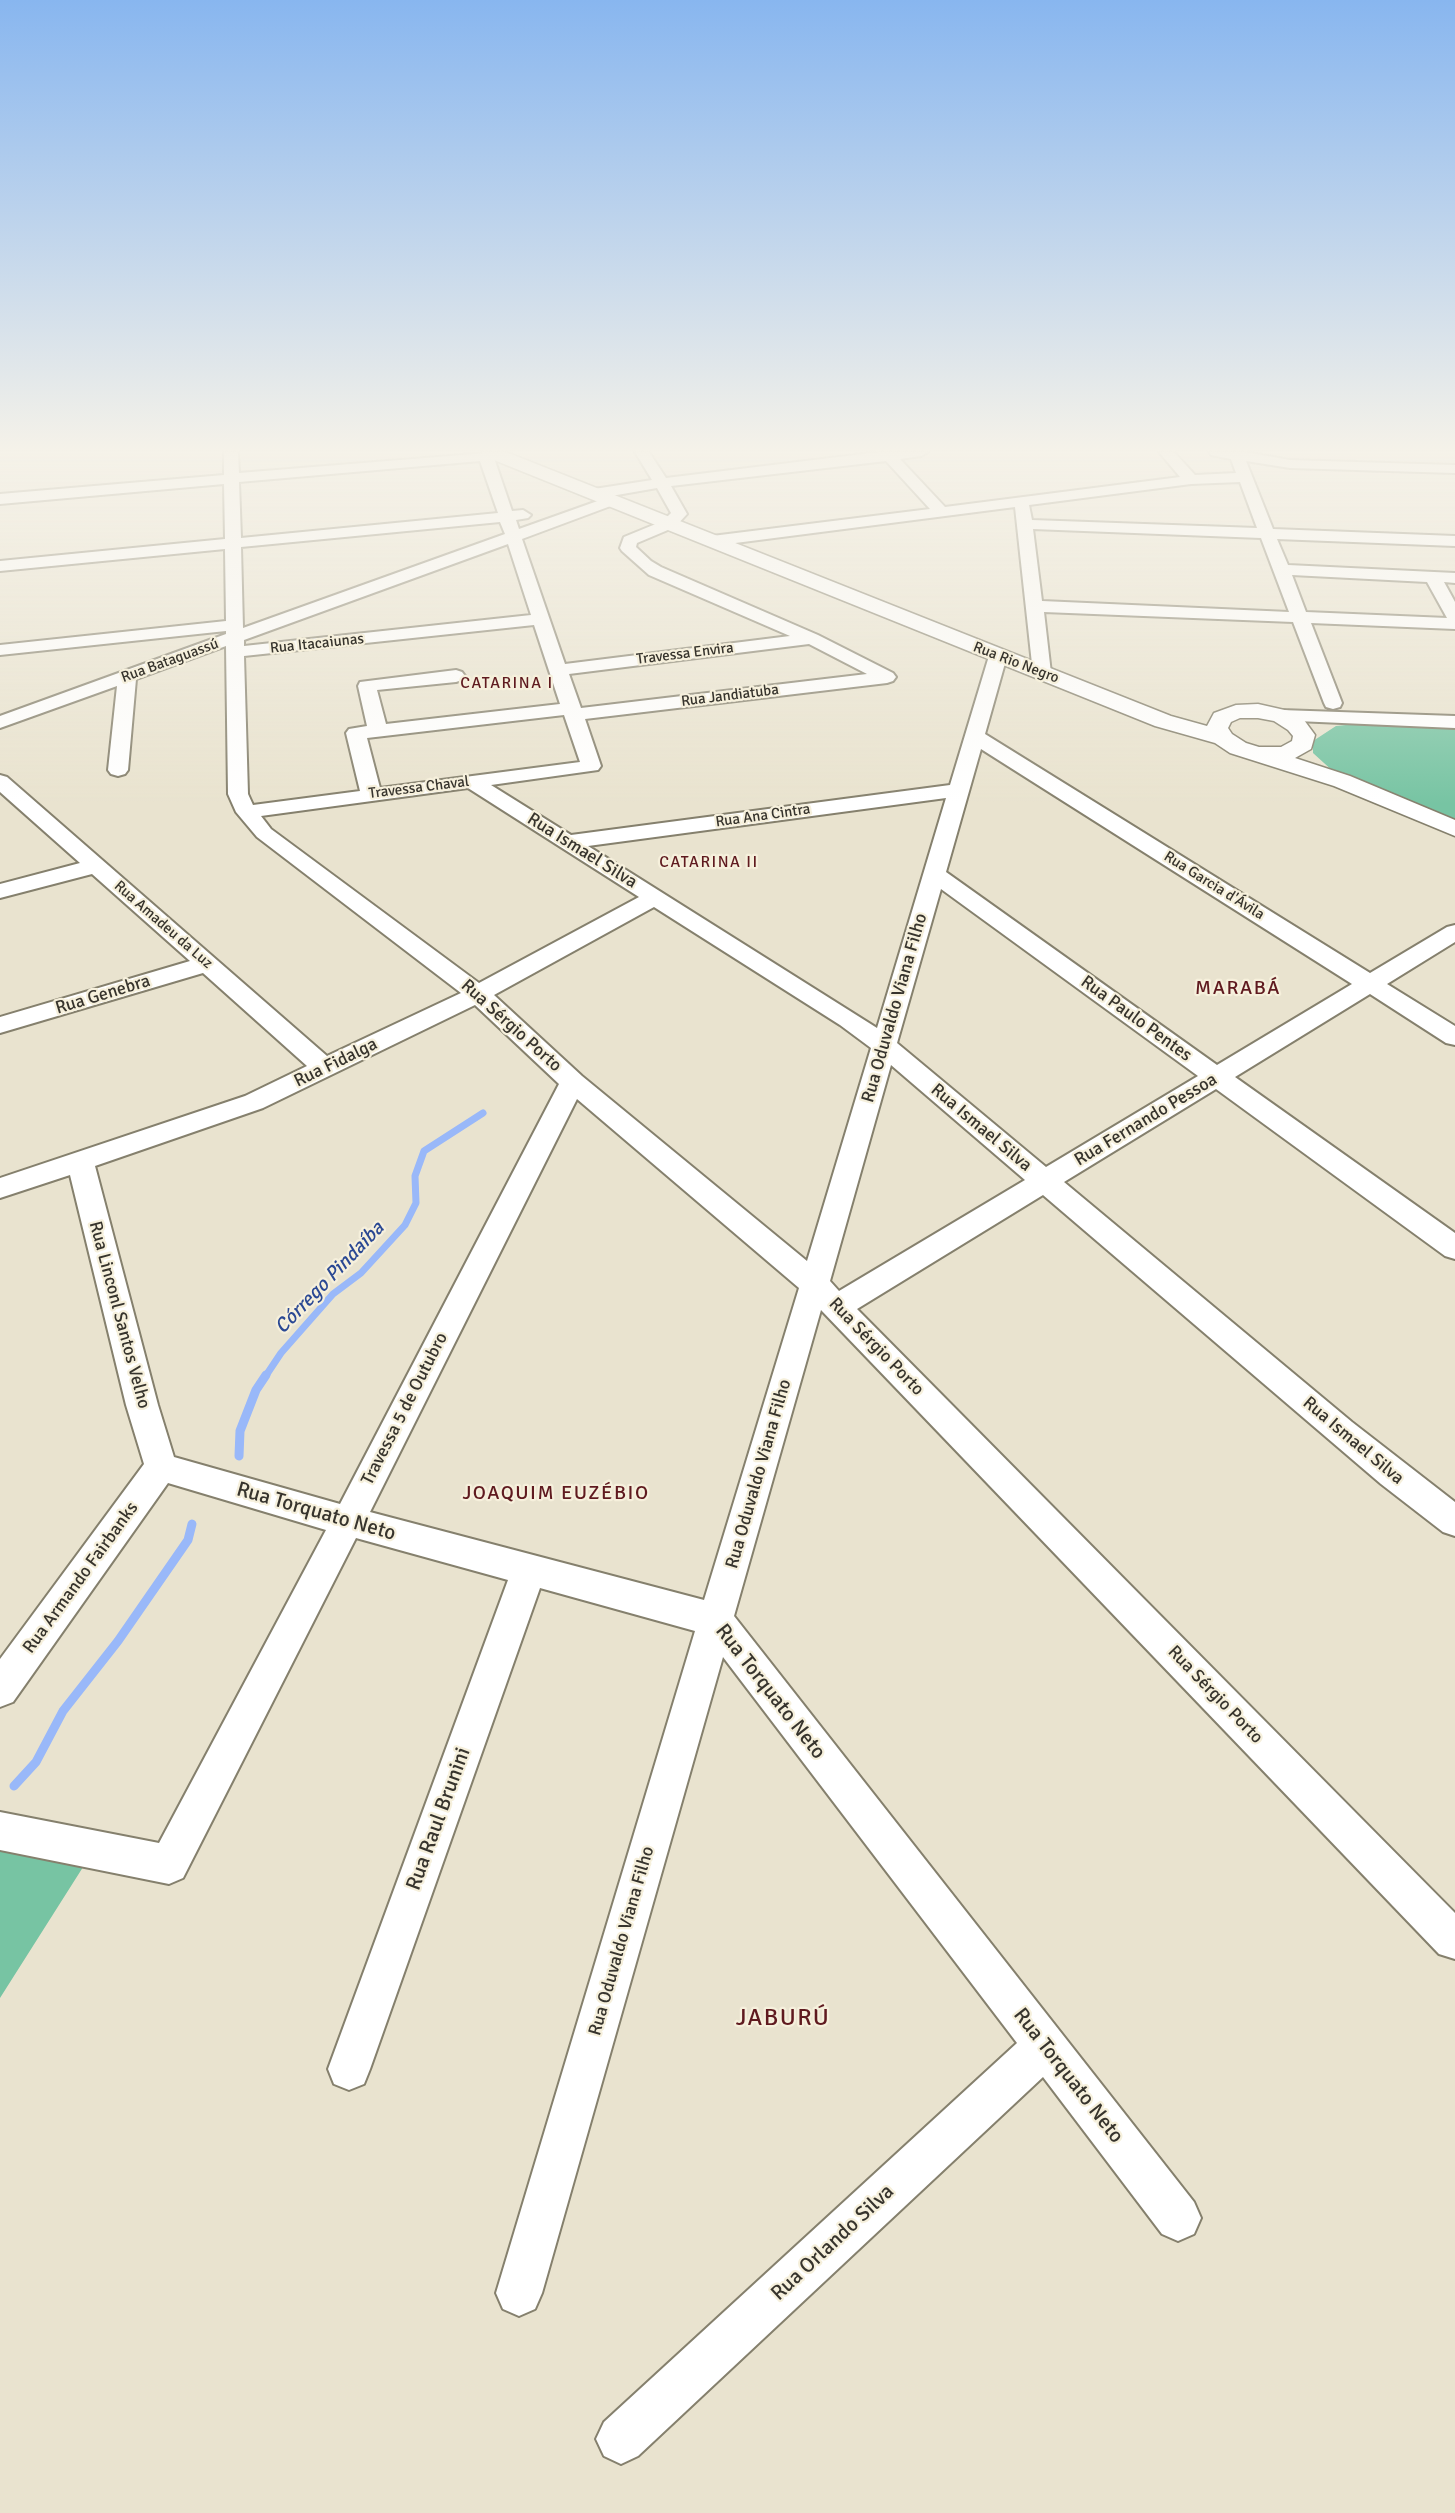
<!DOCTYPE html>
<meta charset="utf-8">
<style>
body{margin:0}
canvas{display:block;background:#e9e3cf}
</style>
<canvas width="1455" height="2513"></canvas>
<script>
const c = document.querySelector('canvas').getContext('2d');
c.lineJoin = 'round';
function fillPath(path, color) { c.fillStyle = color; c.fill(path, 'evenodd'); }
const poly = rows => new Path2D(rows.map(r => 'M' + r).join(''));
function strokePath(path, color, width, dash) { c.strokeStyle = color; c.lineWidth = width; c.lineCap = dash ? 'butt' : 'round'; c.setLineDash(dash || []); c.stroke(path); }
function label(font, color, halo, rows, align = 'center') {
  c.font = font + ' Signika,sans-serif'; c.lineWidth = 4.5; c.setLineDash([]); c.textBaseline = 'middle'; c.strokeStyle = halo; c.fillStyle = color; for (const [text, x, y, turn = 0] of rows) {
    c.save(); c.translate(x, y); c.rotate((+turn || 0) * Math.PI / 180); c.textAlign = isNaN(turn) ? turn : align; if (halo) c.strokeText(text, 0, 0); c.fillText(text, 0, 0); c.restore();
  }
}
fillPath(poly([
 [1356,724,1455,728,1455,823,1335,773,1313,753,1313,741,1336,726],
 [0,1848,85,1864,0,1998]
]), '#77c4a3');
strokePath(poly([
 [265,1377,281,1353,333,1294,361,1273,405,1225,416,1203,415,1176,424,1151,483,1113]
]), '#99b8f9', 7);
strokePath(poly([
 [239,1456,240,1431,256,1390,266,1375],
 [14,1786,36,1762,63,1711,118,1641,188,1540,192,1524]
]), '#99b8f9', 9);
const street = poly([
 [224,452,238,452,239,473,499,452,498,457,494,458,512,511,523,510,531,515,528,518,516,520,519,529,606,498,616,498,619,501,616,504,522,539,565,664,790,636,649,575,622,551,620,548,624,537,663,521,671,513,657,488,594,499,586,494,594,489,652,480,635,452,649,452,666,478,879,452,928,452,921,456,900,459,945,507,1180,477,1159,452,1174,452,1195,475,1236,473,1231,459,1211,455,1209,452,1245,452,1290,460,1455,465,1455,473,1290,468,1246,461,1273,529,1455,536,1455,546,1277,539,1288,565,1455,573,1455,583,1444,582,1455,602,1455,629,1311,623,1342,703,1340,707,1333,709,1326,707,1324,703,1293,622,1044,612,1051,673,1048,677,1042,678,1036,677,1033,673,1015,507,712,546,704,541,712,536,930,509,886,461,671,486,687,514,675,527,637,543,636,547,651,561,661,567,818,635,893,673,896,677,893,681,887,683,585,719,601,766,598,770,491,785,571,835,950,785,989,656,992,652,998,651,1004,652,1007,656,985,734,1370,973,1447,927,1455,925,1455,942,1387,984,1455,1026,1455,1045,1446,1043,1370,994,1235,1077,1455,1233,1455,1259,1445,1256,1216,1089,1064,1182,1352,1422,1455,1502,1455,1536,1443,1532,1381,1484,1043,1195,857,1309,1455,1913,1455,1959,1439,1954,821,1310,734,1616,1194,2202,1201,2218,1194,2234,1178,2241,1162,2234,1043,2077,638,2456,621,2464,604,2456,596,2439,604,2422,1017,2043,723,1657,542,2293,535,2309,519,2316,503,2309,496,2293,695,1631,540,1588,370,2069,364,2084,349,2090,334,2084,328,2069,508,1580,356,1538,183,1878,169,1884,0,1850,0,1812,159,1843,326,1530,168,1483,13,1702,0,1707,0,1659,144,1464,126,1405,70,1175,0,1198,0,1178,245,1096,307,1066,203,973,0,1033,0,1017,190,961,92,874,0,898,0,884,80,863,0,792,0,775,7,777,327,1056,461,993,257,837,236,812,228,794,226,646,136,679,128,770,125,774,118,776,111,774,108,770,117,686,0,728,0,716,226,634,226,631,0,655,0,645,226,621,225,549,0,571,0,561,225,539,224,484,0,504,0,494,224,475,224,452],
 [480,461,498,513,241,538,239,482,480,461],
 [1240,482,1257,528,1032,520,1029,505,1191,484,1240,482],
 [500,522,505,534,243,628,241,547,500,522],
 [1033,529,1261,538,1289,612,1042,601,1033,529],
 [508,544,531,615,244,646,244,640,508,544],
 [1292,575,1427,582,1447,618,1306,612,1292,575],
 [534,625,560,704,386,724,377,690,456,682,462,680,465,676,462,672,456,670,360,682,358,686,367,726,349,729,346,733,360,791,253,805,248,794,244,656,534,625],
 [809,644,867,674,581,708,569,674,809,644],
 [564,715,580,762,380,788,367,738,564,715],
 [981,749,1352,984,1217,1065,946,872,981,749],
 [468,788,639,897,479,983,271,829,261,816,468,788],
 [946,798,877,1028,588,846,946,798],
 [941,889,1198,1076,1046,1167,897,1043,941,889],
 [654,907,840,1025,871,1048,807,1261,582,1076,494,995,654,907],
 [475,1005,559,1084,340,1504,174,1457,158,1405,95,1166,263,1108,475,1005],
 [891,1065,1025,1180,839,1291,830,1281,891,1065],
 [577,1099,799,1288,704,1600,370,1512,577,1099],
 [1281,710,1455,716,1455,728,1274,720,1271,716,1274,712,1281,710]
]);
const secondary = poly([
 [482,452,506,452,1171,716,1207,726,1214,713,1236,705,1258,704,1289,711,1304,720,1315,735,1311,749,1295,758,1350,776,1455,820,1455,836,1334,786,1230,753,1215,743,1155,726,484,456,482,452],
 [1240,718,1258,718,1274,721,1288,730,1293,736,1292,741,1281,747,1259,747,1246,743,1232,734,1228,728,1231,722,1240,718]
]);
strokePath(street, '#85806d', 4);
strokePath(secondary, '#85806d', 3);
fillPath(street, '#fff');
fillPath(secondary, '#fff');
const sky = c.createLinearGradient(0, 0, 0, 804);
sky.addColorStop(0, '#88b6ef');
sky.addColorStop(0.56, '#f5f2e9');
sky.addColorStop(1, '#f5f2e900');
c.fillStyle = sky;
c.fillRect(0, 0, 1455, 804);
label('15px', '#37342d', '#f6f0dc', [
 ["Rua Itacaiunas",317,644,-6],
 ["Travessa Envira",685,654,-7],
 ["Rua Bataguassú",170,661,-20],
 ["Rua Rio Negro",1016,663,21],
 ["Rua Jandiatuba",730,696,-7],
 ["Travessa Chaval",419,788,-7],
 ["Rua Ana Cintra",763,816,-8],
 ["Rua Garcia d'Ávila",1214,886,32],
 ["Rua Amadeu da Luz",163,925,41]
]);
c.letterSpacing = '1.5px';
label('16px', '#5f1a1f', '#f6f0dc', [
 ["CATARINA I",507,684],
 ["CATARINA II",709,863]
]);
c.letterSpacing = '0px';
label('18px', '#37342d', '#f6f0dc', [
 ["Rua Ismael Silva",582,851,32],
 ["Rua Genebra",103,995,-17],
 ["Rua Oduvaldo Viana Filho",895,1008,-74],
 ["Rua Paulo Pentes",1136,1019,36],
 ["Rua Sérgio Porto",511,1026,42],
 ["Rua Fidalga",336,1063,-26],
 ["Rua Fernando Pessoa",1146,1120,-31],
 ["Rua Ismael Silva",981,1128,40],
 ["Rua Linconl Santos Velho",119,1315,75],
 ["Rua Sérgio Porto",876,1347,46],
 ["Travessa 5 de Outubro",405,1409,-63],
 ["Rua Ismael Silva",1353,1441,40],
 ["Rua Oduvaldo Viana Filho",759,1474,-74],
 ["Rua Armando Fairbanks",81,1578,-54],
 ["Rua Sérgio Porto",1215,1695,46],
 ["Rua Oduvaldo Viana Filho",622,1941,-74]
]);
c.letterSpacing = '1.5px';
label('20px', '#5f1a1f', '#f6f0dc', [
 ["MARABÁ",1238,989],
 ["JOAQUIM EUZÉBIO",556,1494]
]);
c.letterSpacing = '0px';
label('italic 20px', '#2a4893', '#f6f0dc', [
 ["Córrego Pindaíba",330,1278,-46]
]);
label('21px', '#37342d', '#f6f0dc', [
 ["Rua Torquato Neto",316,1512,16],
 ["Rua Torquato Neto",770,1692,52],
 ["Rua Raul Brunini",439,1819,-70],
 ["Rua Torquato Neto",1068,2076,52],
 ["Rua Orlando Silva",833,2243,-43]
]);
c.letterSpacing = '1.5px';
label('24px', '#5f1a1f', '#f6f0dc', [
 ["JABURÚ",783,2019]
]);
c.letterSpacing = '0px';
</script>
